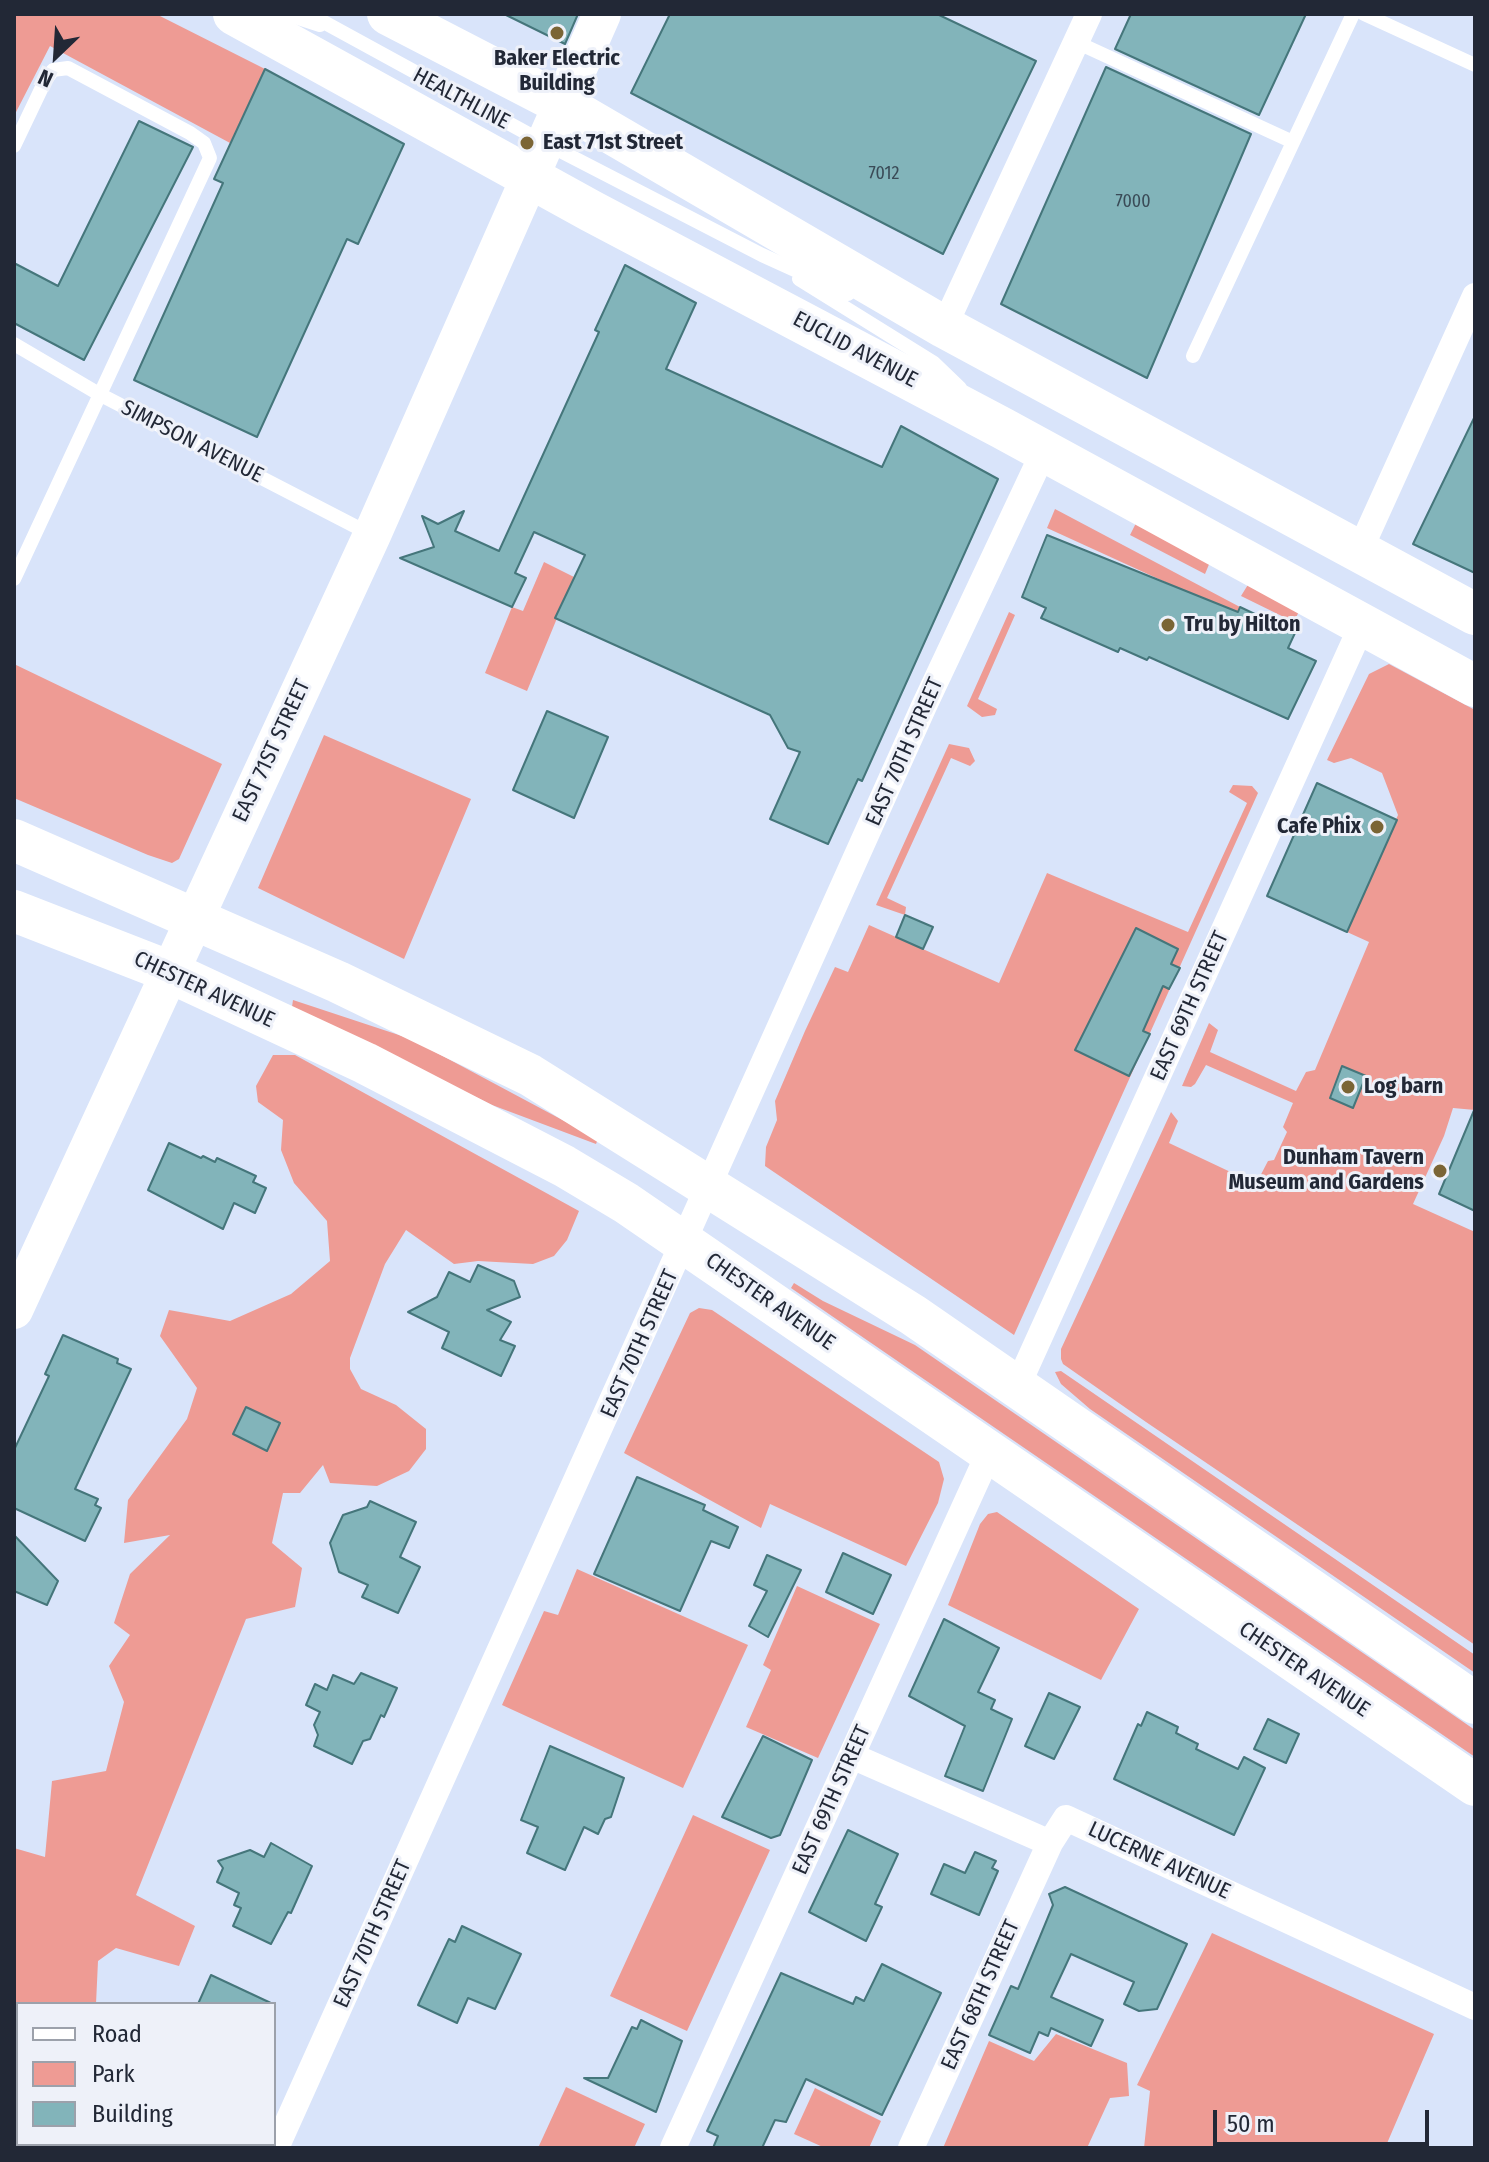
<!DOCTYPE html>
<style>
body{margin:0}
#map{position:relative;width:1489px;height:2162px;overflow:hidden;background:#d9e4fa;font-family:"Fira Sans Condensed",sans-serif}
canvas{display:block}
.frame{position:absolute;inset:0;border:16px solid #222836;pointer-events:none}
.legend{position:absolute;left:16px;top:2002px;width:260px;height:144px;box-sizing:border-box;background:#eef1f9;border:2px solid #9ca1ab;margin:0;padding:10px 14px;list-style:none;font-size:24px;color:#222836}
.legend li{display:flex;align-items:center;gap:16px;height:40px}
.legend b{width:40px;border:2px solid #9ca1ab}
.north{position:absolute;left:16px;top:16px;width:80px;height:80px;-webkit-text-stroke:6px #eef1f9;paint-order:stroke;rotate:205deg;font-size:22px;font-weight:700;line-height:32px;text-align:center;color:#222836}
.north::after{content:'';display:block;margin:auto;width:28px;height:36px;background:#222836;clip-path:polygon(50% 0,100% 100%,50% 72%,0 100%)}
.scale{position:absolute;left:1213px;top:2110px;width:216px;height:36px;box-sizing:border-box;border:4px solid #222836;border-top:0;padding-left:10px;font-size:24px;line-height:28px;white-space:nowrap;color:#222836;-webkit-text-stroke:6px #eef1f9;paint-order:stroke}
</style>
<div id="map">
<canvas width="1489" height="2162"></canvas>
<div class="frame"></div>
<ul class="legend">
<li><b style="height:10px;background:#fff"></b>Road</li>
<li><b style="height:22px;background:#ee9b94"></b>Park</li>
<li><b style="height:22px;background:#82b4ba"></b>Building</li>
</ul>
<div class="north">N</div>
<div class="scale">50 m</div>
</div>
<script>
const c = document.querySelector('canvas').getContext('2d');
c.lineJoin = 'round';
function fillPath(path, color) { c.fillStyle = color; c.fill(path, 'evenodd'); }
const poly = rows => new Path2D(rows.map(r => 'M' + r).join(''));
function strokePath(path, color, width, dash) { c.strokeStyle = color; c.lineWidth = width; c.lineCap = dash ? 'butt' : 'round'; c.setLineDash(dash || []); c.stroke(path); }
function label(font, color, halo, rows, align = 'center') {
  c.font = font + ' "Fira Sans Condensed",sans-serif'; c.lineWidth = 6; c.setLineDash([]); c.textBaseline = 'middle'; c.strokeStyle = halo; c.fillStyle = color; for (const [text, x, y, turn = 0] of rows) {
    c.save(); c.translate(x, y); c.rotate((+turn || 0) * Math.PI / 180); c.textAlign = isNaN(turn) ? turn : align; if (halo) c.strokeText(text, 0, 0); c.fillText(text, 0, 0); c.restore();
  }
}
fillPath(poly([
 [14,14,156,14,265,69,230,143,50,46,14,116],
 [1055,509,1240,607,1238,612,1209,602,1047,528],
 [1137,521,1210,562,1205,574,1130,535],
 [544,562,574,577,527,691,485,673,512,607,523,611],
 [1249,583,1300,609,1294,622,1241,596],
 [1009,612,1015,615,978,699,997,709,995,715,982,717,967,706],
 [14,664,222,764,179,859,172,863,148,855,14,798],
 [1389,664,1475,710,1475,1110,1453,1108,1444,1136,1413,1204,1475,1232,1475,1645,1146,1422,1063,1364,1061,1359,1061,1349,1171,1112,1178,1121,1169,1143,1256,1184,1268,1161,1274,1160,1287,1132,1283,1127,1293,1103,1206,1065,1195,1084,1191,1087,1182,1086,1209,1023,1218,1030,1210,1052,1296,1091,1306,1072,1315,1070,1369,942,1347,932,1398,815,1382,773,1351,758,1334,763,1327,760,1369,674],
 [324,735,471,799,404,959,258,888],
 [949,744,969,748,975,761,970,766,951,758,887,898,906,907,905,915,876,905],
 [1233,785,1252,786,1258,793,1014,1335,765,1166,766,1147,777,1120,775,1101,805,1031,835,967,848,972,869,925,999,983,1047,873,1188,932,1247,803,1229,792],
 [293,1000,411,1039,598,1139,596,1144,492,1105,292,1007],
 [273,1055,295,1055,579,1211,567,1240,554,1256,533,1264,478,1261,454,1264,406,1230,385,1264,350,1358,350,1369,361,1389,396,1405,426,1429,426,1449,409,1471,377,1486,330,1483,323,1465,300,1493,283,1493,272,1543,302,1568,295,1607,246,1619,136,1895,195,1926,179,1966,116,1948,98,1961,96,2004,18,2004,18,2144,81,2144,79,2148,14,2148,14,1848,45,1857,52,1781,106,1771,124,1702,109,1666,130,1635,114,1623,130,1574,170,1535,124,1543,128,1500,187,1419,197,1388,160,1336,169,1310,230,1321,291,1294,330,1261,327,1221,294,1183,281,1150,283,1120,258,1102,256,1086],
 [794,1283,823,1301,915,1345,1475,1730,1475,1757,791,1288],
 [699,1308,712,1310,939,1462,944,1479,938,1503,906,1566,770,1504,761,1528,624,1453,690,1313],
 [1061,1371,1475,1655,1475,1673,1090,1409,1061,1384,1055,1372],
 [997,1512,1139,1609,1101,1680,948,1605,980,1524,988,1514],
 [577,1569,748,1645,683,1788,502,1705,544,1611,558,1615],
 [797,1586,880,1624,818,1758,746,1727,771,1670,763,1665],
 [693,1815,770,1850,687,2031,610,1996],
 [1212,1933,1434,2034,1385,2148,1144,2148,1150,2091,1137,2085],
 [1056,2034,1127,2063,1129,2096,1110,2098,1087,2148,943,2148,989,2041,1034,2061],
 [566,2087,645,2124,634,2148,538,2148],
 [815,2088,881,2121,869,2148,825,2148,794,2134]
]), '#ee9b94');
const building = poly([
 [504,14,578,14,565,44,504,14],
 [670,14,937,14,1036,61,943,254,631,93,670,14],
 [1131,14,1306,14,1259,115,1115,49,1131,14],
 [1106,67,1251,134,1147,378,1001,304,1106,67],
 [265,69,404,144,358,244,347,239,257,437,134,380,223,183,214,179,265,69],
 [139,121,193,147,84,360,14,323,14,263,58,286,139,121],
 [625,265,696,303,666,369,882,467,901,426,998,479,862,781,858,779,828,844,770,819,800,752,788,748,770,715,555,618,585,555,534,532,515,573,526,578,512,607,400,558,434,547,422,516,438,524,464,511,455,531,499,551,599,332,595,330,625,265],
 [1475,416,1475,573,1413,544,1475,416],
 [1047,535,1238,612,1240,607,1295,633,1288,648,1316,661,1288,719,1149,657,1147,660,1120,648,1118,652,1041,618,1046,608,1022,597,1047,535],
 [547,711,608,737,574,818,513,790,547,711],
 [1317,783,1397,820,1347,932,1267,896,1317,783],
 [905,915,933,927,923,949,896,937,905,915],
 [1136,928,1178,949,1171,964,1180,968,1169,989,1163,986,1143,1031,1150,1034,1129,1076,1075,1050,1136,928],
 [1342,1066,1366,1076,1353,1108,1330,1098,1342,1066],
 [1475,1108,1475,1211,1439,1194,1475,1108],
 [169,1143,201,1158,203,1156,215,1162,217,1158,256,1176,253,1182,266,1188,255,1213,234,1203,223,1229,148,1190,169,1143],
 [478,1265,514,1281,520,1297,487,1310,511,1322,500,1340,515,1346,501,1376,442,1348,449,1332,408,1312,437,1297,449,1272,470,1282,478,1265],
 [63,1335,118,1359,117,1363,131,1369,75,1489,98,1499,95,1505,101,1508,85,1541,14,1508,14,1450,49,1376,45,1374,63,1335],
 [246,1407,280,1423,267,1451,233,1434,246,1407],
 [637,1477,705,1505,703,1510,738,1527,729,1548,711,1541,680,1611,594,1574,637,1477],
 [370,1501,416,1522,400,1557,420,1567,398,1613,362,1597,368,1585,339,1572,330,1543,343,1515,367,1507,370,1501],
 [14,1535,58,1581,47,1605,14,1591,14,1535],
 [843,1553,891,1575,873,1614,826,1592,843,1553],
 [767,1555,801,1570,768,1637,749,1626,767,1591,754,1585,767,1555],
 [944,1619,999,1648,978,1692,995,1700,991,1709,1012,1719,983,1791,945,1776,965,1726,909,1696,944,1619],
 [361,1673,397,1688,384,1717,381,1715,370,1739,363,1741,352,1764,314,1746,318,1735,314,1725,320,1712,306,1705,315,1684,327,1690,333,1675,354,1684,361,1673],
 [1049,1693,1080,1707,1054,1759,1025,1746,1049,1693],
 [1147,1712,1178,1727,1176,1733,1198,1744,1196,1749,1238,1769,1244,1757,1265,1768,1234,1835,1114,1779,1138,1724,1141,1726,1147,1712],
 [1268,1719,1299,1734,1286,1763,1254,1749,1268,1719],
 [763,1736,812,1760,780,1835,771,1838,722,1817,763,1736],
 [550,1746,624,1778,611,1817,605,1819,598,1834,584,1827,565,1870,527,1853,538,1827,521,1820,550,1746],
 [848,1830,898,1854,875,1904,882,1907,866,1941,809,1912,848,1830],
 [271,1843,312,1866,291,1913,288,1912,271,1944,233,1926,241,1908,234,1905,239,1893,217,1882,223,1868,218,1861,250,1850,264,1857,271,1843],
 [975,1852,996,1861,992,1868,998,1871,979,1915,931,1894,944,1864,965,1873,975,1852],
 [1065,1887,1187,1944,1157,2009,1139,2011,1124,2004,1134,1982,1071,1954,1051,1997,1103,2020,1091,2046,1051,2028,1048,2036,1039,2032,1030,2053,989,2035,1011,1986,1018,1989,1039,1939,1053,1905,1049,1894,1065,1887],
 [462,1926,521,1954,495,2009,468,1998,457,2023,418,2005,449,1939,455,1942,462,1926],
 [882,1964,941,1993,882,2115,806,2079,786,2122,775,2120,762,2148,713,2148,718,2136,707,2131,781,1973,853,2004,856,1997,864,2001,882,1964],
 [211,1975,273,2004,198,2004,211,1975],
 [641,2020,682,2041,656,2112,584,2078,608,2078,632,2027,637,2029,641,2020]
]);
fillPath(building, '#82b4ba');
strokePath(building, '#45767b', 2);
strokePath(poly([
 [286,14,320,25],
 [309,14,543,142,762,255,848,294],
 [1364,14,1475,65],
 [1076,42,1293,142],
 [14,146,45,81,53,70,68,68,190,133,204,143,210,158,14,579],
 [799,279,934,363,960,388],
 [14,344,99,394,372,535],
 [1193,356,1353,14]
]), '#fff', 14);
strokePath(poly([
 [944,327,1089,14],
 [1359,552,1475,296],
 [1017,1387,1362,625],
 [852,1756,1050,1843,1066,1818,1475,2007],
 [276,2148,924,706,1044,451],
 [673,2148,989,1453],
 [911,2148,1050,1843]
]), '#fff', 26);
strokePath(poly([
 [14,1310,372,535,602,14]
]), '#fff', 38);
strokePath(poly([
 [234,14,591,211,1002,428,1475,686],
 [388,14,560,103,944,327,1475,614],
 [14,840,338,982,530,1075,913,1315,1475,1703],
 [14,911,163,969,365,1063,564,1166,626,1203,1475,1785]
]), '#fff', 42);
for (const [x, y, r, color] of [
 [557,33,8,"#7b6535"],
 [527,143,8,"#7b6535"],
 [1168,625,8,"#7b6535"],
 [1377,827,8,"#7b6535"],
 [1348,1087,8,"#7b6535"],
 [1440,1171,8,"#7b6535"]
]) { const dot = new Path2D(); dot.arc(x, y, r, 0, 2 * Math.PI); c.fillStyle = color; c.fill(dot); strokePath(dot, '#eef1f9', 3); }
label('18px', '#3a4b57', null, [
 ["7012",884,174],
 ["7000",1133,202]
]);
label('bold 22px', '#222836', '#eef1f9', [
 ["Baker Electric",557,59,"center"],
 ["Building",557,84,"center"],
 ["East 71st Street",543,143],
 ["Tru by Hilton",1184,625],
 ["Cafe Phix",1361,827,"right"],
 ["Log barn",1364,1087],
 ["Dunham Tavern",1424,1158,"right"],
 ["Museum and Gardens",1424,1183,"right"]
], 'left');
label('22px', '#222836', '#eef1f9', [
 ["HEALTHLINE",461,99,28],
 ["EUCLID AVENUE",855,350,28],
 ["SIMPSON AVENUE",192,442,27],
 ["EAST 71ST STREET",272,751,-65],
 ["EAST 70TH STREET",905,752,-66],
 ["CHESTER AVENUE",204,990,25],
 ["EAST 69TH STREET",1190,1006,-66],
 ["CHESTER AVENUE",770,1302,35],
 ["EAST 70TH STREET",640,1344,-66],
 ["CHESTER AVENUE",1304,1670,34],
 ["EAST 69TH STREET",832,1800,-66],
 ["LUCERNE AVENUE",1159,1861,25],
 ["EAST 70TH STREET",373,1934,-66],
 ["EAST 68TH STREET",981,1995,-66]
]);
</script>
